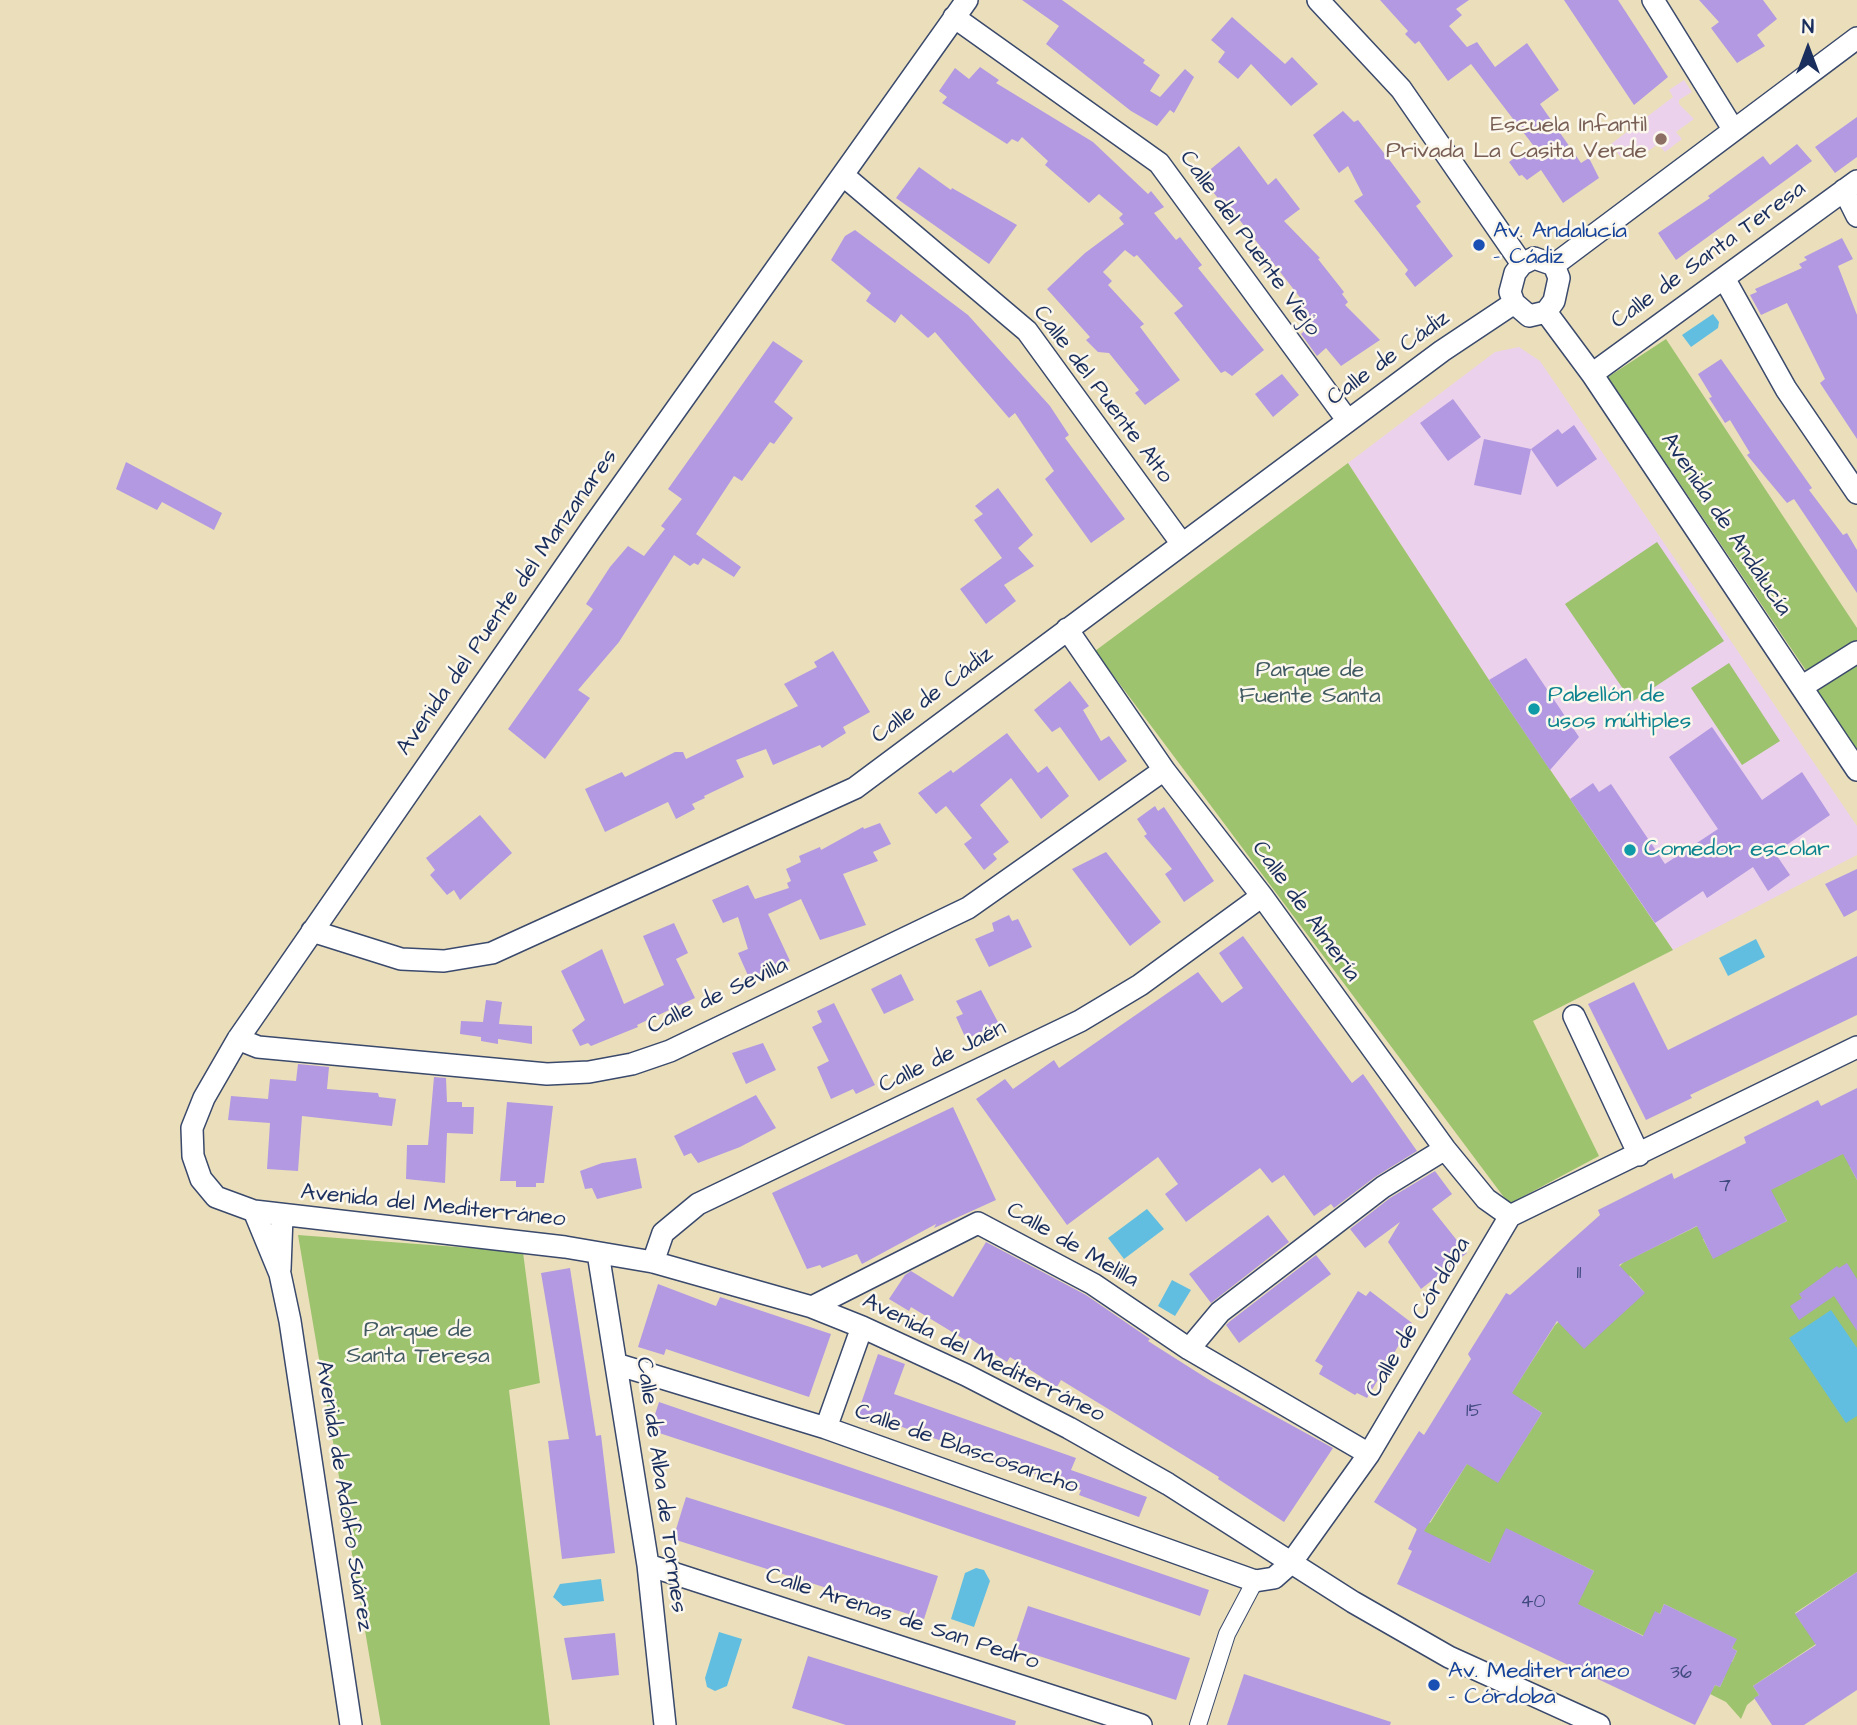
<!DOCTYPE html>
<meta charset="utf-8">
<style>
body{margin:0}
#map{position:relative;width:1857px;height:1725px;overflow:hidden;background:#ebdfbb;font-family:"Architects Daughter",sans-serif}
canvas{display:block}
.north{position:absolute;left:1773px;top:14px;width:70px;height:70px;-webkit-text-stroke:5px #fbf7ec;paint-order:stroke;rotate:0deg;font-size:19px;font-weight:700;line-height:28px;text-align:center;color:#1b2f5e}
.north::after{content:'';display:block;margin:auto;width:24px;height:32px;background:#1b2f5e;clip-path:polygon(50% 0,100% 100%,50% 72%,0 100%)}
</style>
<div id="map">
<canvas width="1857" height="1725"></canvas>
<div class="north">N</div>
</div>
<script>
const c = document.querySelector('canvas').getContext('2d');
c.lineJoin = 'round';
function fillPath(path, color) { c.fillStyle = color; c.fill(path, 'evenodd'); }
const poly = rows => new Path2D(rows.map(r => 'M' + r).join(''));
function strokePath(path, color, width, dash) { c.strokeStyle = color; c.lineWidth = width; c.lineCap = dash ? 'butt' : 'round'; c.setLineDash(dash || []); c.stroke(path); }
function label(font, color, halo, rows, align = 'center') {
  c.font = font + ' "Architects Daughter",sans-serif'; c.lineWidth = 5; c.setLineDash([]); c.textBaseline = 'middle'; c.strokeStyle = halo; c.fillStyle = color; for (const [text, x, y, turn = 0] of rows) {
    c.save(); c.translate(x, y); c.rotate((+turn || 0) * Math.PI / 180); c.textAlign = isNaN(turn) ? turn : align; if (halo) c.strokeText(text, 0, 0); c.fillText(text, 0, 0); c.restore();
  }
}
fillPath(poly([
 [1684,80,1692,92,1679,100,1679,104,1694,119,1676,132,1682,139,1665,152,1658,144,1644,154,1637,147,1621,158,1611,144,1673,97,1669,90],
 [1519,347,1540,361,1857,826,1857,855,1673,950,1489,680,1348,463,1495,352]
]), '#ebd1eb');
fillPath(poly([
 [1666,339,1857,628,1857,641,1807,672,1608,377],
 [1348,463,1489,680,1673,950,1533,1021,1599,1156,1509,1204,1095,651],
 [1657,542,1724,641,1632,702,1565,604],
 [1729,663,1780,741,1742,765,1691,688],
 [1857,663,1857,756,1814,691],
 [1856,1147,1850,1167,1857,1180,1857,1572,1795,1613,1802,1624,1834,1632,1753,1686,1759,1695,1747,1705,1741,1719,1726,1702,1710,1694,1715,1685,1720,1687,1725,1676,1715,1654,1732,1662,1737,1651,1732,1648,1736,1639,1664,1604,1660,1614,1655,1612,1661,1644,1558,1595,1588,1582,1594,1571,1507,1529,1510,1572,1416,1529,1421,1519,1430,1523,1475,1451,1498,1482,1542,1413,1524,1401,1516,1413,1504,1405,1555,1325,1569,1312,1644,1292,1630,1276,1619,1286,1610,1275,1624,1262,1710,1220,1716,1233,1703,1239,1713,1258,1787,1221,1777,1202,1758,1196],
 [298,1235,523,1252,540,1383,509,1390,550,1725,381,1725]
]), '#9dc36e');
fillPath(poly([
 [1713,314,1719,322,1718,328,1691,347,1682,335],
 [1756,939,1765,957,1728,976,1719,958],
 [1147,1209,1164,1229,1124,1259,1108,1238],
 [1172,1280,1191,1290,1175,1316,1158,1306],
 [1831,1310,1857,1348,1857,1416,1846,1423,1789,1338],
 [976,1568,984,1570,990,1581,974,1627,951,1619,965,1573],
 [601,1579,604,1601,563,1606,553,1597,560,1584],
 [719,1632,742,1639,727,1686,715,1691,707,1687,705,1678]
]), '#62bee0');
fillPath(poly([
 [1022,0,1062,0,1145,60,1143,63,1160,75,1150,91,1160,97,1185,69,1194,77,1174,113,1170,110,1157,126,1131,111,1046,44,1059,26],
 [1380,0,1469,0,1456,9,1462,15,1449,26,1467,47,1477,42,1495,67,1527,43,1559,90,1540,104,1581,163,1589,158,1599,178,1563,203,1541,170,1527,180,1522,175,1519,176,1509,162,1533,145,1471,64,1448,81,1419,41,1415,44,1405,34,1408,31],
 [1564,0,1618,0,1668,77,1634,105],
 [1699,0,1763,0,1777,19,1757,35,1765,46,1737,63,1711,28,1719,22],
 [1232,17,1285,64,1292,57,1318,84,1291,106,1251,64,1238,79,1218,62,1225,52,1211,40],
 [980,67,999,80,996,83,1093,142,1148,194,1151,191,1164,207,1154,213,1176,240,1180,237,1202,265,1198,268,1264,350,1232,376,1225,371,1221,373,1174,313,1183,306,1137,255,1134,257,1125,250,1103,272,1112,281,1108,285,1144,324,1140,327,1180,380,1145,405,1135,393,1139,390,1109,353,1098,352,1086,340,1090,337,1047,289,1085,253,1124,224,1119,218,1123,214,1099,194,1089,203,1045,165,1048,161,1022,137,1018,142,1012,139,1007,144,942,103,947,97,939,91,955,68,969,79],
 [1343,111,1354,122,1358,120,1391,162,1421,202,1416,206,1453,256,1415,287,1405,274,1408,270,1354,201,1363,195,1348,166,1339,173,1313,135],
 [1857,117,1857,157,1835,173,1815,147],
 [1797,144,1812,161,1676,260,1658,233,1710,198,1708,196,1763,156,1770,165],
 [1239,146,1268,185,1276,178,1300,209,1284,221,1320,258,1318,259,1344,292,1342,294,1348,302,1345,305,1380,340,1341,366,1326,348,1317,356,1301,334,1310,325,1295,305,1302,300,1224,200,1221,202,1201,177],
 [919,167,951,190,952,188,1017,225,989,264,896,198],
 [855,230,968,315,1050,406,1069,435,1065,438,1125,519,1091,543,1045,479,1054,471,1015,413,1009,418,935,332,928,338,901,314,895,323,866,301,871,293,831,260,845,236],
 [1842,238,1853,259,1838,266,1857,315,1857,439,1820,383,1825,379,1787,303,1761,315,1750,295,1757,292,1755,289,1802,268,1799,264,1807,260,1804,257],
 [773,341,803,361,774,402,793,418,774,444,770,442,742,481,734,476,696,534,741,567,734,577,703,558,698,565,694,563,690,566,674,555,619,642,578,690,590,698,545,759,508,729,593,609,586,604,610,567,628,546,644,556,665,529,661,526,682,499,668,489],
 [1721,359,1812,488,1809,490,1843,535,1847,533,1857,550,1857,593,1794,499,1787,503,1747,455,1750,453,1730,420,1725,423,1709,398,1712,397,1698,374],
 [1282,374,1299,395,1273,417,1255,394],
 [1453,399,1481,437,1448,461,1420,423],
 [1574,425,1597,459,1557,487,1531,449,1521,495,1474,485,1484,439,1531,449,1558,429,1562,434],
 [126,462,222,513,214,530,162,502,157,510,116,489],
 [998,488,1033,535,1018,548,1034,566,1004,585,1016,601,986,624,960,589,1002,558,974,520,983,514,975,506],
 [833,651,870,712,843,727,846,733,822,748,820,745,773,765,766,749,736,760,744,777,704,796,705,798,692,804,695,809,676,819,668,802,605,832,585,789,622,772,625,777,675,752,683,752,686,759,798,706,784,684,817,667,814,662],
 [1526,658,1579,737,1550,770,1489,680],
 [1070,681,1089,706,1083,710,1101,741,1109,736,1127,761,1099,781,1060,727,1052,732,1034,710],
 [1712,727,1762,800,1802,772,1830,815,1775,853,1790,875,1768,891,1753,867,1707,898,1703,891,1655,923,1570,799,1593,783,1599,792,1611,784,1665,864,1718,829,1669,757],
 [1007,733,1038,773,1047,766,1069,796,1041,819,1011,778,980,805,1009,842,993,854,997,859,984,870,964,844,972,838,946,806,936,814,918,793,951,770,953,773],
 [1155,806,1158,811,1164,807,1214,881,1184,902,1165,874,1172,869,1144,836,1147,834,1137,819],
 [480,815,512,853,460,900,454,890,447,895,430,875,435,870,426,858],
 [880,823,891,844,873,852,878,861,843,874,866,925,820,940,801,899,768,914,790,961,780,965,782,971,761,980,757,975,750,980,738,953,748,949,738,917,723,923,712,900,748,885,755,899,789,888,787,883,791,881,786,869,801,862,799,856,820,847,821,850,863,827,864,829],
 [1106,852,1161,922,1130,946,1072,869],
 [1857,869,1857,910,1844,917,1825,884],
 [1009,915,1012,921,1018,919,1032,947,989,967,975,939,994,931,992,923],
 [674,923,688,953,676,959,695,998,637,1025,638,1027,591,1046,588,1043,580,1046,572,1030,585,1020,561,971,602,949,624,1004,664,985,643,936],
 [1243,936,1352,1083,1363,1074,1417,1151,1375,1177,1334,1208,1331,1204,1314,1216,1284,1175,1272,1183,1260,1168,1186,1222,1165,1194,1178,1184,1158,1157,1067,1225,976,1099,1005,1079,1013,1089,1054,1060,1059,1068,1198,972,1222,1003,1243,988,1219,953],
 [1857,956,1857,1015,1690,1095,1692,1098,1646,1120,1588,1004,1634,982,1668,1050],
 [901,974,914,1000,884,1014,871,989],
 [981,990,999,1024,966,1039,956,1017,963,1014,956,1001],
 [486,1000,502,1002,499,1024,532,1026,532,1044,498,1039,498,1044,481,1041,481,1037,460,1034,461,1021,483,1022],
 [834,1003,875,1085,856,1094,853,1089,831,1099,817,1067,829,1061,812,1027,822,1022,817,1011],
 [763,1043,776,1070,746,1084,732,1053],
 [298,1064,329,1067,327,1089,378,1093,379,1097,396,1099,392,1126,302,1116,298,1171,267,1169,270,1123,228,1120,231,1096,268,1099,270,1079,296,1081],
 [434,1077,446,1078,447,1102,462,1102,462,1107,474,1107,473,1134,447,1133,445,1183,406,1179,407,1145,428,1145],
 [1857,1088,1857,1180,1843,1154,1771,1190,1787,1221,1713,1259,1697,1226,1619,1265,1645,1293,1584,1349,1557,1321,1512,1393,1542,1413,1498,1483,1467,1464,1424,1531,1490,1563,1506,1528,1594,1571,1578,1604,1643,1636,1655,1611,1660,1614,1664,1604,1737,1639,1732,1648,1737,1651,1720,1687,1715,1685,1695,1725,1397,1584,1412,1551,1408,1549,1417,1529,1374,1502,1419,1431,1424,1435,1471,1359,1468,1354,1506,1293,1510,1295,1600,1215,1598,1210,1672,1173,1674,1179,1746,1143,1744,1137,1818,1100,1821,1106],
 [756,1095,776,1128,740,1147,698,1163,691,1153,684,1156,674,1136],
 [507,1102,553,1106,544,1183,536,1183,536,1187,516,1187,516,1181,500,1181],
 [953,1107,996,1200,934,1228,936,1224,862,1264,857,1254,822,1268,820,1265,807,1269,772,1193],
 [636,1158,642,1188,597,1199,592,1188,585,1189,580,1171,602,1163],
 [1435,1171,1452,1194,1432,1209,1467,1253,1421,1289,1388,1242,1400,1222,1365,1248,1350,1229,1390,1198],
 [1268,1215,1289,1242,1211,1303,1189,1274],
 [986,1242,1086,1295,1150,1339,1148,1341,1211,1381,1333,1448,1284,1522,1218,1479,1219,1477,1061,1380,1057,1387,1010,1357,1007,1362,969,1338,967,1341,911,1307,909,1311,889,1299,905,1275,911,1271,953,1297],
 [1316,1255,1331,1274,1239,1343,1226,1325,1229,1322],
 [1847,1263,1857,1279,1857,1331,1834,1296,1799,1320,1790,1306,1802,1298,1799,1294,1837,1266,1839,1268],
 [570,1268,596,1436,601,1435,615,1553,562,1559,548,1441,569,1439,541,1273],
 [658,1284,716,1306,720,1297,831,1334,809,1397,666,1349,664,1355,638,1347],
 [1358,1291,1366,1296,1370,1291,1412,1323,1367,1398,1357,1393,1355,1395,1319,1374,1323,1366,1315,1361],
 [878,1354,905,1364,894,1394,1076,1458,1071,1470,1147,1497,1139,1517,1079,1495,1081,1490,885,1421,883,1427,856,1418],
 [659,1402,1209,1590,1200,1616,891,1509,650,1430],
 [686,1497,938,1576,924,1619,673,1539],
 [1857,1572,1857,1690,1804,1725,1772,1725,1754,1698,1759,1695,1753,1686,1816,1645,1795,1614],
 [1028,1606,1190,1658,1176,1700,1014,1648],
 [615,1633,619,1675,572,1680,564,1638],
 [808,1656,1016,1721,1015,1725,846,1725,792,1708],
 [1244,1674,1391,1722,1390,1725,1227,1725]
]), '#b299e1');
const pedestrian = poly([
 [1198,1725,1227,1634,1255,1581]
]);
const minor = poly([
 [967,0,591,529,238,1039,204,1098,192,1128,193,1156,201,1179,216,1197,254,1211,565,1247,653,1262,812,1307,862,1327,966,1375,1069,1428,1168,1484,1353,1602,1449,1657,1599,1725],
 [1318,0,1401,89,1522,264],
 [1653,0,1733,129],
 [954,17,1159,163,1348,421],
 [844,176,1027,331,1182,544],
 [1844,190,1857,216],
 [1534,258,1554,265,1559,278,1554,301,1546,312,1529,316,1514,303,1510,292,1515,273,1522,264,1534,258],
 [1554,265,1857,38],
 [1724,278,1786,389,1857,493],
 [1546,312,1592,374,1857,770],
 [1592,374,1857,181],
 [1067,629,1164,770,1262,896,1445,1149,1486,1199,1510,1216],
 [1803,686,1857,652],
 [312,931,401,959,444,961,492,953,855,788,1442,351,1514,303],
 [1574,1016,1639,1155],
 [238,1039,258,1047,547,1074,589,1072,632,1064,670,1051,968,908,1164,770],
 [254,1211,280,1274,290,1321,351,1725],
 [598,1253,648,1565,665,1725],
 [653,1262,663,1233,698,1204,1080,1021,1140,985,1262,896],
 [280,1269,282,1216],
 [812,1307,978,1223,1093,1284,1189,1349,1369,1454],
 [1189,1349,1220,1312,1383,1187,1445,1149],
 [616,1364,826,1428,1255,1581,1274,1578,1291,1563,1369,1454,1510,1216,1857,1047],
 [826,1428,862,1327],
 [648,1565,1141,1725]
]);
strokePath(pedestrian, '#3a496c', 18);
strokePath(minor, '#3a496c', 24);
strokePath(pedestrian, '#fff', 16);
strokePath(minor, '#fff', 21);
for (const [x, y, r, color] of [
 [1661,139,7,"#8d6e63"],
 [1479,245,7,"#1a4fb4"],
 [1534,709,7,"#0f9aa8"],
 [1630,850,7,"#0f9aa8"],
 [1434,1685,7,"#1a4fb4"]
]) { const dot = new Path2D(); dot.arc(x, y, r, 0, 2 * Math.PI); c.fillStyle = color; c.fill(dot); strokePath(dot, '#fbf7ec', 2.5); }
label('19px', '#414a7f', null, [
 ["7",1725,1187],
 ["11",1579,1274],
 ["15",1474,1412],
 ["40",1533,1603],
 ["36",1681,1674]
]);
label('23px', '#785e54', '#fbf7ec', [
 ["Escuela Infantil",1647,126],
 ["Privada La Casita Verde",1647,152]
], 'right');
label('23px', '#164399', '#fbf7ec', [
 ["Av. Andalucía",1493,232],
 ["- Cádiz",1493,258],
 ["Av. Mediterráneo",1448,1672],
 ["- Córdoba",1448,1698]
], 'left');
label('23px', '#1b2f5e', '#fbf7ec', [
 ["Calle del Puente Viejo",1249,244,54],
 ["Calle de Santa Teresa",1709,256,-36],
 ["Calle de Cádiz",1389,359,-36],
 ["Calle del Puente Alto",1102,395,53],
 ["Avenida de Andalucía",1725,525,56],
 ["Avenida del Puente del Manzanares",508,603,-55],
 ["Calle de Cádiz",933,696,-37],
 ["Calle de Almería",1305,912,54],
 ["Calle de Sevilla",718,997,-25],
 ["Calle de Jaén",943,1058,-26],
 ["Avenida del Mediterráneo",433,1207,6],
 ["Calle de Melilla",1072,1246,30],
 ["Calle de Córdoba",1419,1318,-59],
 ["Avenida del Mediterráneo",983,1359,26],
 ["Calle de Blascosancho",966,1450,19],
 ["Calle de Alba de Tormes",660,1485,82],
 ["Avenida de Adolfo Suárez",343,1496,81],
 ["Calle Arenas de San Pedro",902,1620,18]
]);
label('23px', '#425b63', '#fbf7ec', [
 ["Parque de",1310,671],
 ["Fuente Santa",1310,697],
 ["Parque de",418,1331],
 ["Santa Teresa",418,1357]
]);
label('23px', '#0d838f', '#fbf7ec', [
 ["Pabellón de",1548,696],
 ["usos múltiples",1548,722],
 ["Comedor escolar",1644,850]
], 'left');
</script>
